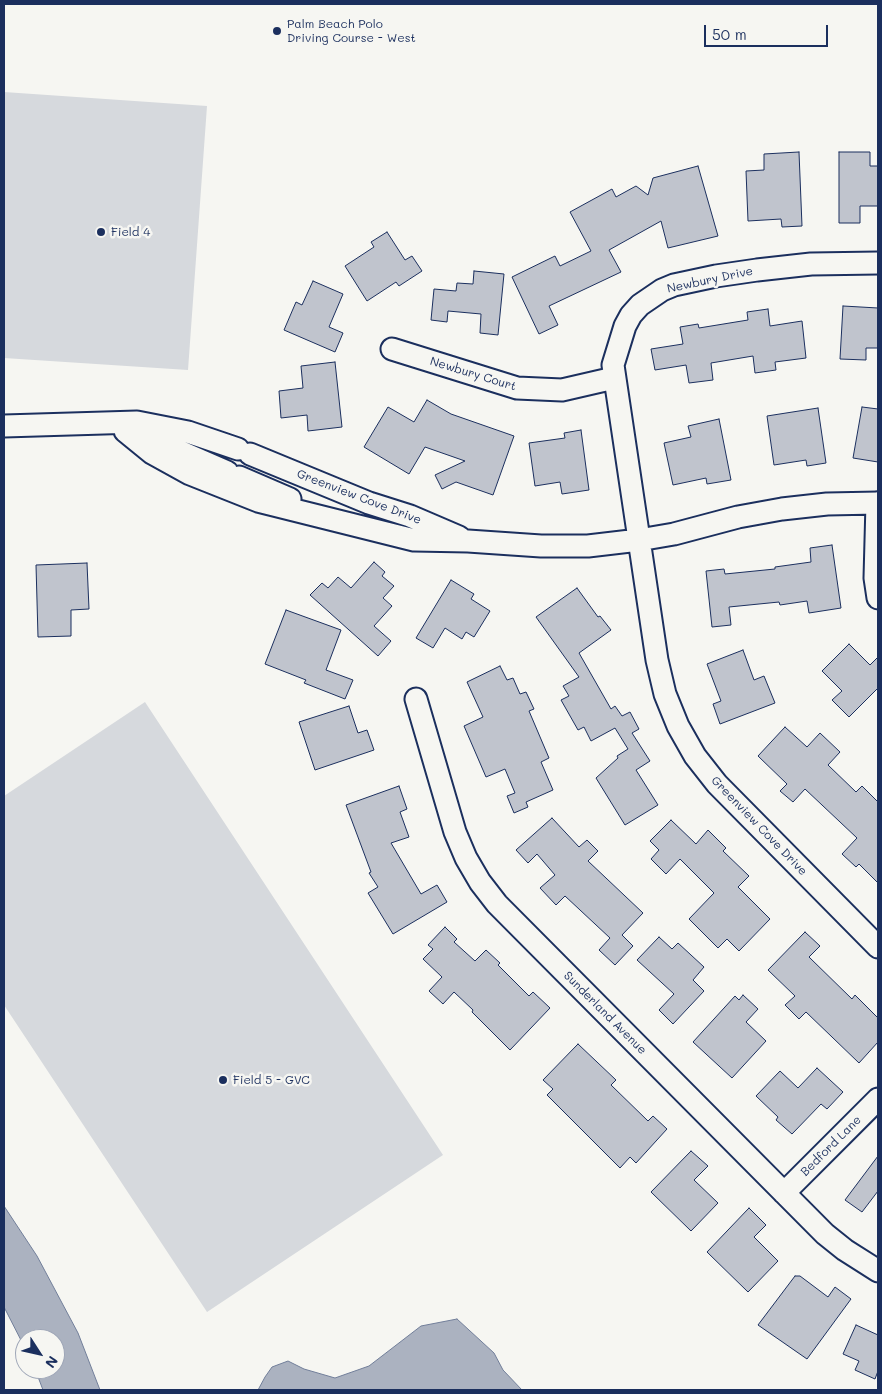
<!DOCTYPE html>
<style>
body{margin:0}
#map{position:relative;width:882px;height:1394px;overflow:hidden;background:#f6f6f2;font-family:Mali,sans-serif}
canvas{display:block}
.frame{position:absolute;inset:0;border:5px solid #1b2f5e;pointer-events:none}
.north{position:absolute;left:15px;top:1329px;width:50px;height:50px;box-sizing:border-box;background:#f6f6f2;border:1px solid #9ea6b7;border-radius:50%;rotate:125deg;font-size:14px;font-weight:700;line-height:20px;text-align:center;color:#1b2f5e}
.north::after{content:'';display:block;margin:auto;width:18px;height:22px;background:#1b2f5e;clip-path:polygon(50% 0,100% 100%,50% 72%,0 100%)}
.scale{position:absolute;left:704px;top:25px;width:124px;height:22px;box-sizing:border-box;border:2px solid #1b2f5e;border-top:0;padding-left:6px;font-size:15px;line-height:18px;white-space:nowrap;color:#1b2f5e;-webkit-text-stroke:4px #f6f6f2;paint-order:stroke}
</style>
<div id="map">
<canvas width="882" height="1394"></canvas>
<div class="frame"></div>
<div class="north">N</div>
<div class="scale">50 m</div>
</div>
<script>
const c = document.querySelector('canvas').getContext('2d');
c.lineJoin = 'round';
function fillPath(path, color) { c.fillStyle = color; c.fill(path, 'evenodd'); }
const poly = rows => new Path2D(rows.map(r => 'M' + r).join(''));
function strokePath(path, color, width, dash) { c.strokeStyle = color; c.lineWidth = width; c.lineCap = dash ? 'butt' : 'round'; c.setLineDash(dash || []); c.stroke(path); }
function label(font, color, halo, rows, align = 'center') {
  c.font = font + ' Mali,sans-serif'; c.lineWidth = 5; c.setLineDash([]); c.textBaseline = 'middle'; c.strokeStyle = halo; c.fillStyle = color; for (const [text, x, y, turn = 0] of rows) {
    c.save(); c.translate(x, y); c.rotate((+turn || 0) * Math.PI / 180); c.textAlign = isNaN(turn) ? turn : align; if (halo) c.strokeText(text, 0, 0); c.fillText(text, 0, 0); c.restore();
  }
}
fillPath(poly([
 [4,92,207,106,188,370,4,358],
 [145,702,443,1155,207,1312,4,1005,4,796]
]), '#d6d9dd');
const water = poly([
 [4,1206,37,1256,78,1333,100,1390,43,1390,35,1369,55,1369,55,1339,25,1339,25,1348,4,1307,4,1206],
 [457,1319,494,1353,503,1370,522,1390,258,1390,265,1377,272,1367,288,1361,304,1369,335,1378,369,1366,421,1326,457,1319]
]);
fillPath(water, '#abb2c0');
strokePath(water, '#717e99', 1);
const building = poly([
 [799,152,802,226,782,227,781,219,748,221,746,171,764,170,764,154,799,152],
 [839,152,870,152,870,166,878,166,878,206,860,206,860,223,839,223,839,152],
 [698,166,718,236,668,248,661,221,609,250,621,272,549,306,558,325,539,334,512,277,555,256,560,266,591,251,570,212,612,189,616,197,636,186,648,195,653,178,698,166],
 [387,232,405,260,412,256,422,271,399,286,396,282,367,301,345,266,374,247,371,242,387,232],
 [474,271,504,274,498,335,480,333,481,314,448,311,447,322,431,320,434,289,456,291,457,283,473,284,474,271],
 [313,281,343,294,329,327,343,333,335,352,284,330,296,302,302,305,313,281],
 [843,306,878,308,878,348,866,348,866,360,840,359,843,306],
 [768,309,770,326,802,321,806,358,775,362,776,370,755,373,753,356,711,363,713,380,689,383,686,365,655,370,651,349,683,344,680,327,698,324,699,328,748,320,747,312,768,309],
 [335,362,342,427,308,431,307,415,281,418,279,391,303,388,301,366,335,362],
 [427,400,451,414,514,436,493,495,456,482,442,489,435,475,465,461,425,447,409,474,364,447,388,407,414,422,427,400],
 [862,407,878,409,878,462,853,458,862,407],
 [818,408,826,463,807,466,806,460,774,465,767,416,818,408],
 [719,419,731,480,707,484,706,478,673,485,664,443,691,437,688,426,719,419],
 [581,430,589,490,562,494,560,482,535,486,529,443,565,438,564,433,581,430],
 [832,545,841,608,809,613,807,601,780,605,779,602,729,607,731,625,712,627,706,571,724,569,725,574,775,569,775,567,811,562,810,548,832,545],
 [374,562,385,572,382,576,394,586,383,598,392,606,374,626,391,641,378,656,310,595,322,583,328,588,338,577,351,588,374,562],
 [87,563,89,609,71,610,71,636,38,637,36,565,87,563],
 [451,580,474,594,471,599,490,611,474,637,466,632,462,639,445,628,433,648,416,638,451,580],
 [577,588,598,617,600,616,611,630,579,653,611,709,615,706,622,716,630,712,639,729,632,733,650,761,636,770,658,805,625,825,596,778,618,758,617,756,628,749,615,728,591,741,584,727,578,730,561,700,569,696,563,686,579,677,536,617,577,588],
 [286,610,341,630,326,670,353,680,345,699,304,683,306,680,265,664,286,610],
 [849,644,870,665,878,657,878,688,849,717,832,700,842,691,822,671,849,644],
 [743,650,754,680,764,676,775,703,720,724,713,704,721,701,707,664,743,650],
 [500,666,507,680,513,678,520,694,526,692,534,709,529,711,549,758,541,762,553,790,526,802,528,807,514,813,507,796,515,793,505,769,486,777,464,726,483,717,467,682,500,666],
 [349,706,358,733,367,730,374,750,315,770,299,722,349,706],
 [785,727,807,747,820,733,840,752,828,765,856,792,862,786,878,802,878,883,859,864,856,867,842,854,857,838,805,789,793,802,780,791,787,784,758,756,785,727],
 [399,786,407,809,400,812,409,837,391,843,421,894,437,885,447,902,393,934,368,893,378,887,369,873,371,872,346,805,399,786],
 [552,818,579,847,587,840,598,851,588,861,643,913,622,935,633,946,615,965,599,950,610,938,565,896,556,905,540,888,555,875,537,854,528,863,516,850,552,818],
 [671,820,696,844,708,830,726,848,723,851,749,876,738,887,770,919,739,951,727,939,718,948,689,919,714,893,680,859,666,874,651,859,659,850,650,841,671,820],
 [445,927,457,939,454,942,475,961,486,950,500,963,498,965,529,996,533,992,550,1008,510,1050,472,1012,473,1010,454,992,443,1004,429,991,442,977,423,959,433,949,428,945,445,927],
 [805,932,820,946,809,957,852,999,855,995,878,1018,878,1042,859,1063,806,1012,799,1019,785,1005,795,996,768,970,805,932],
 [659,937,672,949,678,943,704,967,693,980,704,991,673,1024,659,1010,674,994,637,960,659,937],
 [743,995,758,1009,746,1022,766,1041,732,1078,693,1042,735,996,739,1000,743,995],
 [578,1044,616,1080,611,1085,648,1121,653,1116,667,1129,636,1163,630,1157,620,1168,547,1095,553,1089,543,1080,578,1044],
 [817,1068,843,1092,827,1109,821,1104,792,1134,776,1120,778,1117,756,1096,780,1071,798,1088,817,1068],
 [691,1151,708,1166,694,1180,718,1203,691,1231,651,1192,691,1151],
 [878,1156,878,1191,862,1212,845,1200,878,1156],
 [749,1208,766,1225,754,1237,778,1261,748,1292,707,1252,749,1208],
 [795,1276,800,1276,828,1297,835,1287,851,1299,807,1359,758,1325,795,1276],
 [856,1325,878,1335,878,1371,875,1379,855,1370,859,1361,843,1354,856,1325]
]);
fillPath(building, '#c0c4cd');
strokePath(building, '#1b2f5e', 1);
const minor = poly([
 [878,263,811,264,757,270,716,276,674,285,662,290,640,305,631,315,625,326,613,365,657,660,665,694,678,726,695,756,717,784,878,947],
 [392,349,517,388,562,390,614,378],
 [4,426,137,422,188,432,238,449],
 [125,431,152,453,190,474,258,501,414,540,468,541,541,546,588,546,639,540,674,534,738,517,782,509,827,504,878,503],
 [149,438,227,472],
 [250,454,369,503,410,516,459,537],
 [239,477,290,499],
 [877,503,875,578,878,598],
 [416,699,455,832,466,858,480,882,497,904,825,1234,845,1250,878,1271],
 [784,1193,878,1099]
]);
strokePath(minor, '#1b2f5e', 25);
strokePath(minor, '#f6f6f2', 21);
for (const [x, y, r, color] of [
 [277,31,5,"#1b2f5e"],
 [101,232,5,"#1b2f5e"],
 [223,1080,5,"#1b2f5e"]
]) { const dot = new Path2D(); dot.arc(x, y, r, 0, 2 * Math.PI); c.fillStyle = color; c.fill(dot); strokePath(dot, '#f6f6f2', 2); }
label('12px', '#1b2f5e', '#f6f6f2', [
 ["Palm Beach Polo",287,24],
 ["Driving Course - West",287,38],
 ["Field 4",111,232],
 ["Field 5 - GVC",233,1080]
], 'left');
label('12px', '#1b2f5e', '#f6f6f2', [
 ["Newbury Drive",710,280,-12],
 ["Newbury Court",473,374,17],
 ["Greenview Cove Drive",359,497,21],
 ["Greenview Cove Drive",759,826,46],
 ["Sunderland Avenue",605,1013,45],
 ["Bedford Lane",831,1146,-45]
]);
</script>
